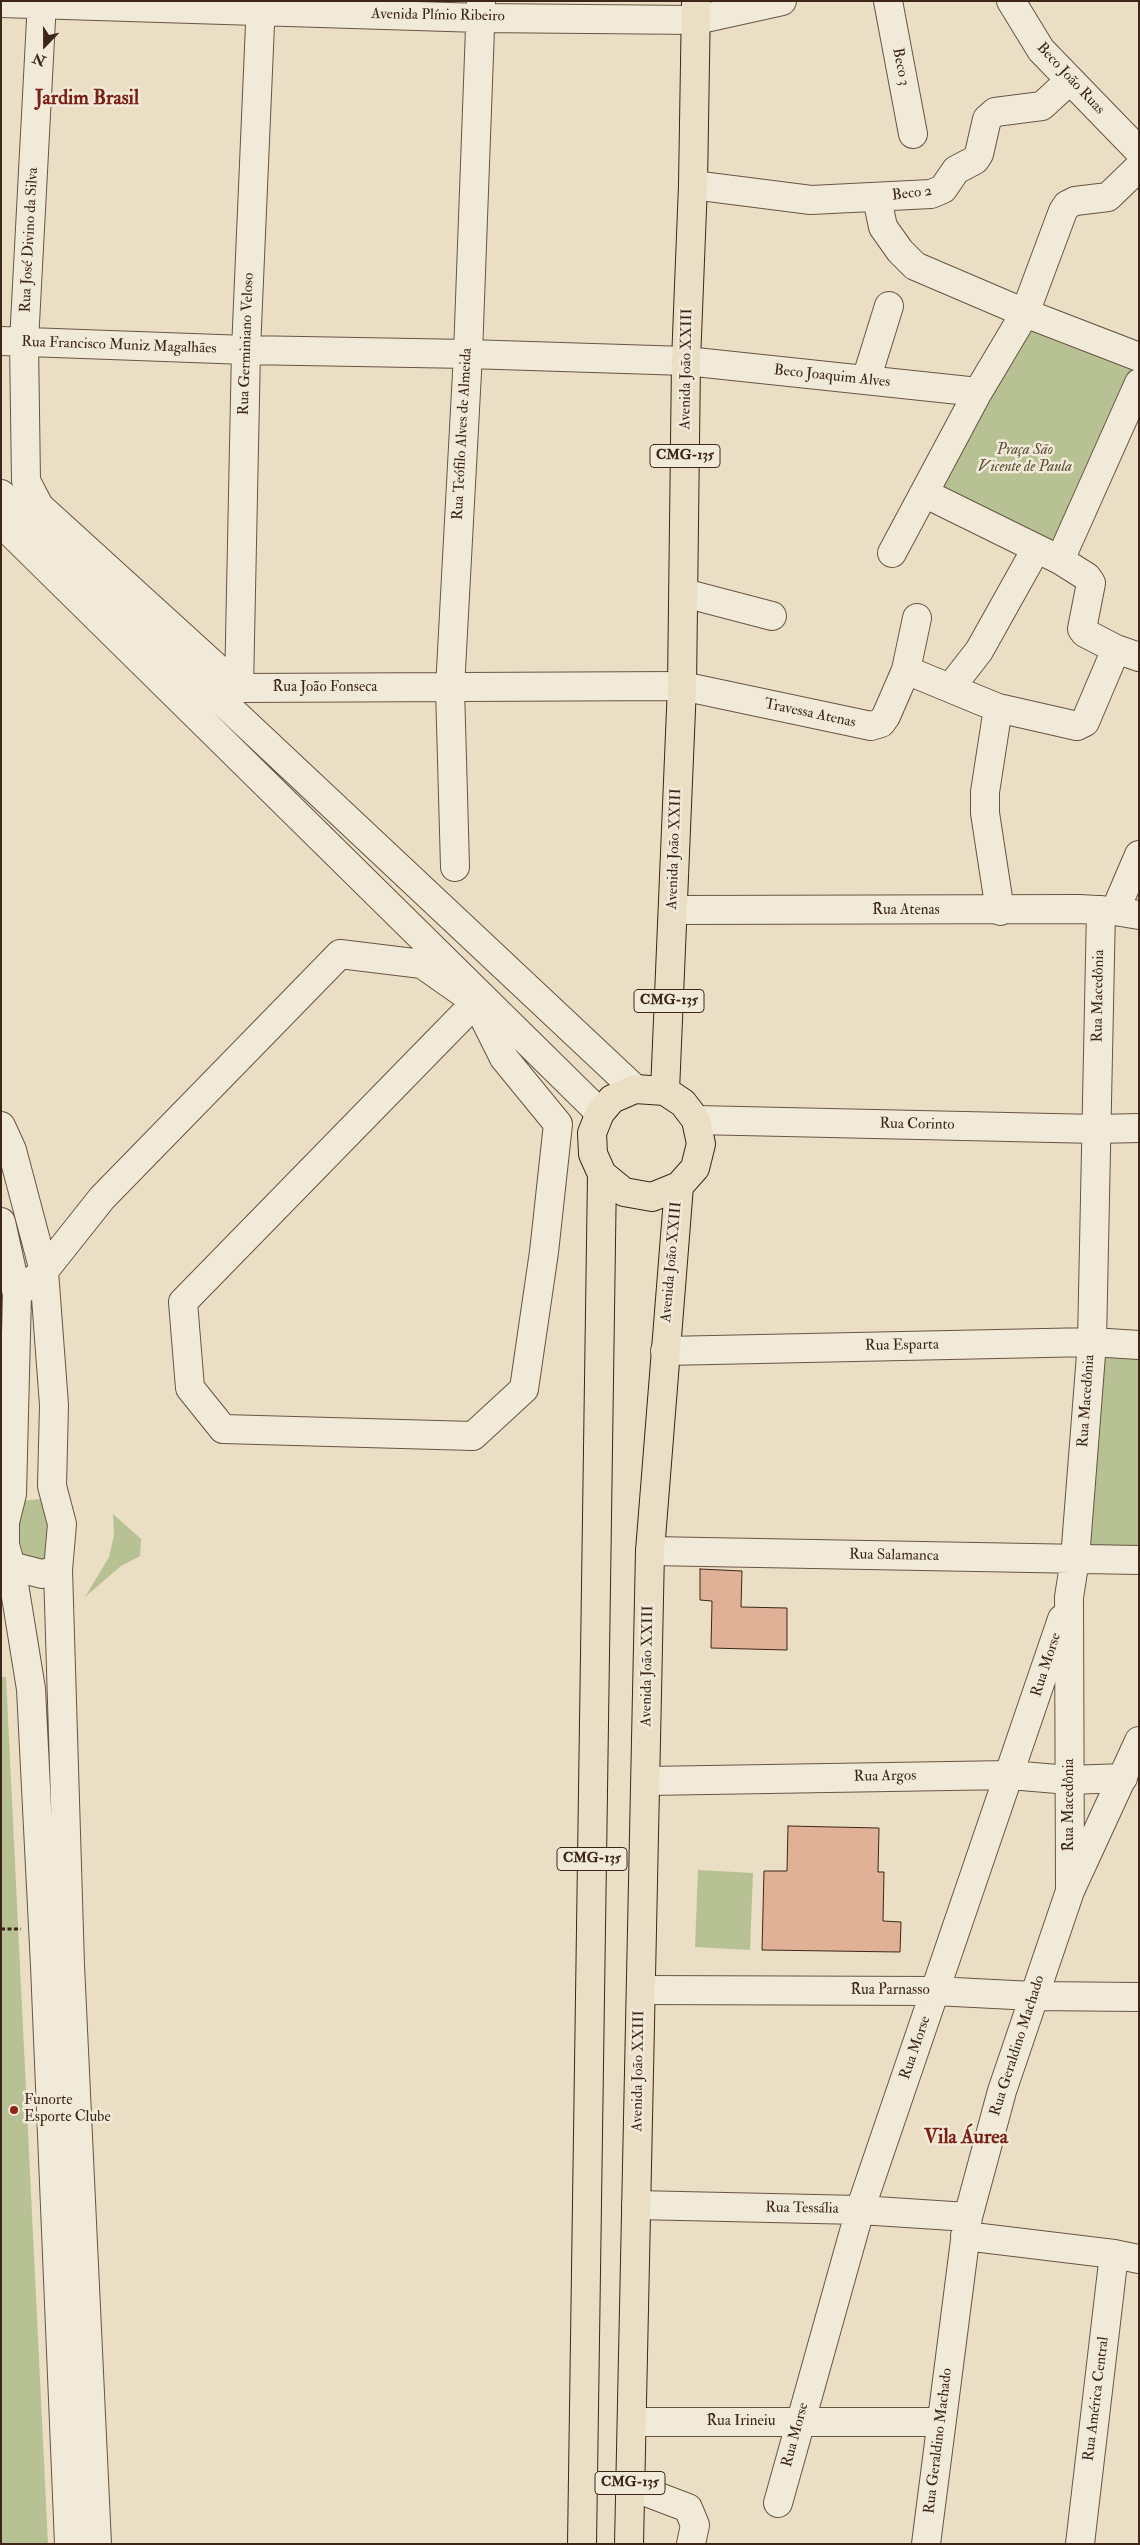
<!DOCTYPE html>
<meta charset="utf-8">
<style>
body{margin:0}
#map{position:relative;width:1140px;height:2545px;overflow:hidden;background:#eadfc4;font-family:"IM FELL Double Pica",serif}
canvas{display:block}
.frame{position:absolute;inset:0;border:2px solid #3d2618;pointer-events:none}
.north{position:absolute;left:20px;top:20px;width:50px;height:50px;-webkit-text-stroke:4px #f1ead9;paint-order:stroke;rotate:202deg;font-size:14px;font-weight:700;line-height:20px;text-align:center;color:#3d2618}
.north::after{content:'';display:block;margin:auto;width:18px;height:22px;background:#3d2618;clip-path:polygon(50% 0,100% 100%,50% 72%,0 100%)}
</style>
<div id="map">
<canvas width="1140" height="2545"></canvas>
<div class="frame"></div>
<div class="north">N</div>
</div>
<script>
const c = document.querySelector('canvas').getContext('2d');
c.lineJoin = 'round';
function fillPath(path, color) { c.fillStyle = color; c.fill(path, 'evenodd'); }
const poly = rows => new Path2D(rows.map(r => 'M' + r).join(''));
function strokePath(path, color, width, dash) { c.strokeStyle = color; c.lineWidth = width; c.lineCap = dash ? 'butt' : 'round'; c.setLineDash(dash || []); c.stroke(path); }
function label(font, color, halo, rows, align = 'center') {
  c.font = font + ' "IM FELL Double Pica",serif'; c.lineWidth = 5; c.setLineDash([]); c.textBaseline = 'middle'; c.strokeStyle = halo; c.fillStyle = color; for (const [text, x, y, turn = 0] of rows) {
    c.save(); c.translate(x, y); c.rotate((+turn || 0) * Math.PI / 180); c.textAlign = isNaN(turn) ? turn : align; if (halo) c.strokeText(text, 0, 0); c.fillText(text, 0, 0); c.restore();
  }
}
fillPath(poly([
 [1025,313,1139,357,1139,383,1060,560,924,493],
 [1097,1349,1139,1352,1139,1556,1084,1556],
 [48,1498,53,1561,24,1556,16,1528,23,1501],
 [113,1514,141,1539,140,1556,121,1566,85,1597,109,1557,114,1535],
 [1,1677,6,1677,48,2544,1,2544],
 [698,1870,753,1873,750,1950,695,1947]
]), '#b8c194');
const building = poly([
 [700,1569,742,1571,741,1607,787,1608,787,1650,711,1648,712,1601,700,1600,700,1569],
 [788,1826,879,1828,878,1872,884,1872,883,1921,901,1922,900,1952,762,1950,764,1871,787,1871,788,1826]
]);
fillPath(building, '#e0b097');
strokePath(building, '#3d2618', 1);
const minor = poly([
 [42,1,24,342,26,481,39,506,239,688,682,686,871,726,881,723,886,716,906,670,917,618],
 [888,1,913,134],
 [1011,1,1041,50,1139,151],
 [1,3,480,18,696,20,782,1],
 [693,185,811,200,931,194,943,189,956,170,975,160,979,154,987,119,995,112,1042,106,1069,81],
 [877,198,883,227,900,251,915,266,1025,313,1139,357],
 [1,341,246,350,468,354,686,361,978,392],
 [866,380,889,306],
 [924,493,1060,560,1087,577,1091,583,1082,629,1085,633,1116,649,1139,657],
 [1,494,635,1089],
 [1,523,600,1113],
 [892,553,978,392,1025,313,1063,211,1067,205,1075,201,1108,197,1139,167],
 [1060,560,1139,383],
 [684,593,772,616],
 [906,670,998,708,1077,726,1085,722,1116,649],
 [239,688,246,350,261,1],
 [950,688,979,651,1036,549],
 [998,708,985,792,985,813,1000,911],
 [455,867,450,688,468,354,481,1],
 [673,910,1079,909,1115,911,1139,915],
 [1115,911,1139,855],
 [696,1120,1097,1129,1139,1128],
 [1,1126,12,1150,44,1271,54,1405,52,1486,62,1524,58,1570,70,1965,97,2544],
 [1,1222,17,1294,12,1494,5,1522,5,1545,11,1566,31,1689,45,1966,69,2544],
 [17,1294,44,1271,102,1198,340,954,422,964,476,1002,504,1058,558,1124,544,1252,524,1389,473,1436,223,1429,190,1388,183,1302,476,1002],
 [665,1351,1092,1342,1139,1345],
 [650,1551,1139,1560],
 [11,1566,42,1574,58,1570],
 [647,1781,1010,1775,1069,1780,1123,1778],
 [1070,1891,1069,1597,1075,1559,1092,1342,1101,910],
 [642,1990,935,1991,1033,1996,1139,1997],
 [636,2205,860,2210,968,2217],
 [965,2236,1114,2254,1139,2259],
 [632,2422,941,2422],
 [630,2486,688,2508,695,2525,691,2544],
 [778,2503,860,2210,1062,1619],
 [926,2544,968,2217,1002,2091,1070,1891,1139,1741],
 [1080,2544,1114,2254]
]);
const major = poly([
 [665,1091,682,686,686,361,693,185,696,1],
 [582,2544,602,1174],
 [629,2544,650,1551,679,1186,695,1168,701,1144,696,1120,683,1103,665,1091,635,1089,612,1099,600,1113,592,1133,593,1154,602,1174,624,1192,652,1197,679,1186]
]);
strokePath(minor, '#685443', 30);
strokePath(major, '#3d2618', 30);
strokePath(poly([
 [1,1929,21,1929]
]), '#3d2618', 3, [4, 2.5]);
strokePath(minor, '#f1ead9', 28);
strokePath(major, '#eadfc4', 28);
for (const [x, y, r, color] of [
 [14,2110,5,"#8f2418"]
]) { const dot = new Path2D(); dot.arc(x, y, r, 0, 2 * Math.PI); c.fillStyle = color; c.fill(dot); strokePath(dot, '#f1ead9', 2); }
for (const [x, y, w] of [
 [685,456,70],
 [669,1001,70],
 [592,1859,70],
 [630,2483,70]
]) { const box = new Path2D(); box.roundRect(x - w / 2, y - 11.5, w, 23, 4); c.fillStyle = '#f1ead9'; c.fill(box); strokePath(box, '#3d2618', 1); }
label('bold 14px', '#3d2618', null, [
 ["CMG-135",685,456],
 ["CMG-135",669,1001],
 ["CMG-135",592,1859],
 ["CMG-135",630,2483]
]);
label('15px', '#3d2618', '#f1ead9', [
 ["Avenida Plínio Ribeiro",438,16,1],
 ["Beco 3",900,67,79],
 ["Beco João Ruas",1070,79,47],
 ["Beco 2",912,194,-7],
 ["Rua José Divino da Silva",30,240,-87],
 ["Rua Germiniano Veloso",247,344,-88],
 ["Rua Francisco Muniz Magalhães",119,346,2],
 ["Avenida João XXIII",687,369,-89],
 ["Beco Joaquim Alves",832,377,6],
 ["Rua Teófilo Alves de Almeida",463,434,-87],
 ["Rua João Fonseca",325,688],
 ["Travessa Atenas",810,714,12],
 ["Avenida João XXIII",675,849,-88],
 ["Rua Atenas",906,911],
 ["Rua Macedônia",1099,996,-89],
 ["Rua Corinto",917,1125,1],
 ["Avenida João XXIII",672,1262,-85],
 ["Rua Esparta",902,1346,-1],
 ["Rua Macedônia",1087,1401,-86],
 ["Rua Salamanca",894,1556,1],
 ["Rua Morse",1047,1665,-72],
 ["Avenida João XXIII",648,1666,-89],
 ["Rua Argos",885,1777,-1],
 ["Rua Macedônia",1070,1805,-90],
 ["Rua Parnasso",890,1991],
 ["Rua Geraldino Machado",1018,2046,-72],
 ["Rua Morse",916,2048,-71],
 ["Avenida João XXIII",639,2071,-89],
 ["Rua Tessália",802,2209,1],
 ["Rua América Central",1097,2399,-83],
 ["Rua Irineiu",741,2422],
 ["Rua Morse",796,2435,-75],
 ["Rua Geraldino Machado",939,2441,-83]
]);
label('italic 15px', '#5c4d37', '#f1ead9', [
 ["Praça São",1025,451],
 ["Vicente de Paula",1025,468]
]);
label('15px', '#3d2618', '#f1ead9', [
 ["Funorte",24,2101],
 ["Esporte Clube",24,2118]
], 'left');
label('bold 20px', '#7a1f14', '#f1ead9', [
 ["Jardim Brasil",87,100],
 ["Vila Áurea",966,2139]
]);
</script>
